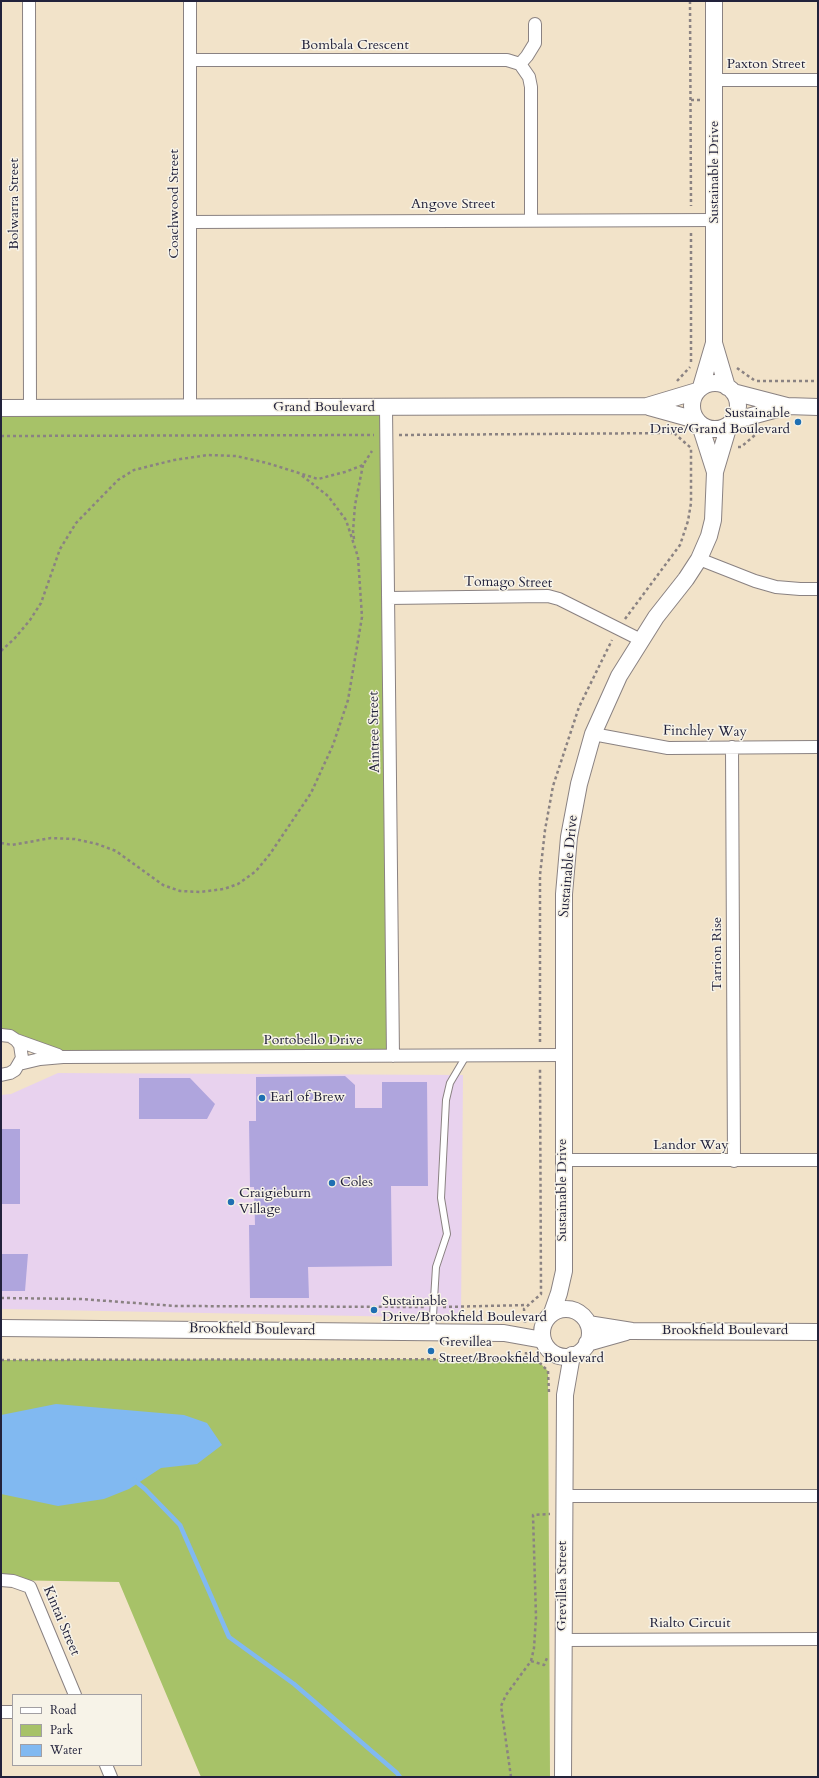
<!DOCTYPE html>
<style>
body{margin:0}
#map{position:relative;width:819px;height:1778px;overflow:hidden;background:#f2e3c9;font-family:Cardo,serif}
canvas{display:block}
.frame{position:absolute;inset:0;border:2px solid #22223b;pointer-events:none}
.legend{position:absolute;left:12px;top:1694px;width:130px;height:72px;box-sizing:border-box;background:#f7f3e8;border:1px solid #a29fa3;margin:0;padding:5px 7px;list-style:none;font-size:12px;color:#22223b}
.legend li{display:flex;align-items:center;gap:8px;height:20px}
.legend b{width:20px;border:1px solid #a29fa3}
</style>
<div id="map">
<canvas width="819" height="1778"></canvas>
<div class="frame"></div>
<ul class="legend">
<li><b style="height:5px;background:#fff"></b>Road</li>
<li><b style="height:11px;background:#a7c268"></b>Park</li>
<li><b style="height:11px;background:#81b9f1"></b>Water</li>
</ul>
</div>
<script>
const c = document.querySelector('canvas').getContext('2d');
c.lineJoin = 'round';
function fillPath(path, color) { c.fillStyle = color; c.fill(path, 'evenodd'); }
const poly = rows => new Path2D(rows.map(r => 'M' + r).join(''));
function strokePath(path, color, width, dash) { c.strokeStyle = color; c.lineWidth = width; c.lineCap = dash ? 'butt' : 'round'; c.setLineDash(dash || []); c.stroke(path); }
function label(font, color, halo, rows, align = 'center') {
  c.font = font + ' Cardo,serif'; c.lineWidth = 3; c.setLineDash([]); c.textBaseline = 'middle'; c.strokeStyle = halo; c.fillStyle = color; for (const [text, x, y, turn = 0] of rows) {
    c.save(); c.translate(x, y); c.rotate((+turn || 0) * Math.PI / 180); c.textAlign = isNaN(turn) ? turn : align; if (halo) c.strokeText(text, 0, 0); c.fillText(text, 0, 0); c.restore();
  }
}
fillPath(poly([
 [58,1073,463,1075,461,1318,1,1309,1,1095,11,1094]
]), '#e8d2ee');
fillPath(poly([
 [1,408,386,408,393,1056,63,1057,1,1030],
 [536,1359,548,1371,550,1777,201,1777,119,1582,1,1580,1,1360]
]), '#a7c268');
fillPath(poly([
 [56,1404,184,1415,207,1423,222,1445,197,1464,161,1468,129,1489,104,1499,58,1506,1,1494,1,1415]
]), '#81b9f1');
strokePath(poly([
 [134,1480,145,1489,180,1525,229,1637,294,1684,397,1773,400,1777]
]), '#81b9f1', 4.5);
fillPath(poly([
 [345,1076,355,1085,355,1108,382,1108,382,1082,427,1082,428,1186,391,1186,392,1266,308,1267,309,1298,250,1298,249,1225,255,1225,254,1187,250,1187,249,1121,256,1121,256,1077],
 [139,1078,190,1078,215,1104,207,1119,139,1119],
 [1,1129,20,1129,20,1204,1,1204],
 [1,1254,28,1254,25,1291,1,1291]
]), '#afa5dd');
const service = poly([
 [432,1332,436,1267,447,1234,441,1198,446,1100,450,1083,466,1056]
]);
const minor = poly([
 [29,1,30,408],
 [190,1,190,408],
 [190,60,507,60,520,64,529,77,531,87,531,220],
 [520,64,527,56,535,43,535,24],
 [714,80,818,80],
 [190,222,715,220],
 [386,408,393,1056],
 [699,559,755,581,776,587,800,589,818,589],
 [388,598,548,596,559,599,641,640],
 [593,734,668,748,818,747],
 [732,747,734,1161],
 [1,1035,10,1036,16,1040,20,1045,22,1058,15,1070,10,1073,1,1075],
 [16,1040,58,1055],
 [19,1064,40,1059,63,1057,564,1055],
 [563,1160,818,1160],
 [563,1496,818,1496],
 [1,1580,13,1581,30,1587,75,1695],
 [563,1640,818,1639],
 [1,1712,13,1712],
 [106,1765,111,1777]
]);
const tertiary = poly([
 [714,343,727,387],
 '692 406a23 23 0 1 1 46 0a23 23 0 1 1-46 0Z',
 [701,387,714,343,714,1],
 [733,392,787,406,818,407],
 [649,407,696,420],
 [1,408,647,406,697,391],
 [733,421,785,407],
 [700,425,715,472],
 '542 1333a24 24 0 1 1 48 0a24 24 0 1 1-48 0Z',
 [552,1313,559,1293,564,1271,564,894,569,837,579,784,593,734,619,676,656,617,686,579,699,559,709,536,713,520,715,472,729,425],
 [588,1324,632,1331,818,1332],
 [1,1328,504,1333,543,1340],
 [587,1343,626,1332],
 [563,1777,565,1395,572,1355]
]);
strokePath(service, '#8a8282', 8);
strokePath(minor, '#8a8282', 14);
strokePath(tertiary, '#8a8282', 18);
strokePath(poly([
 [690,1,691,206],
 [691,100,700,100],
 [691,233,691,362],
 [737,368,754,380],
 [677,381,690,367],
 [757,381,818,381],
 [399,435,674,433],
 [1,436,374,435],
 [738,447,741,447,755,435,755,431],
 [354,539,353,531,355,505,363,465],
 [625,619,680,545,688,521,691,503,691,448,674,433,674,430],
 [1,651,15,638,30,620,41,603,60,549,76,523,118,480,134,470,174,460,208,455,236,456,267,463,318,479,345,472,363,465,372,451],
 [1,843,12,845,51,838,75,839,97,844,116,851,163,885,180,891,200,892,224,889,238,884,256,871,270,854,311,793,333,745,348,700,362,617,358,557,346,520,328,496,300,474],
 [540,1042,540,875,545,830,553,786,579,707,612,640],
 [1,1298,81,1299,175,1306,424,1307],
 [443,1307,528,1305],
 [525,1323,524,1309,541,1294,540,1067],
 [526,1352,526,1359],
 [1,1360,536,1359,548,1371,549,1393],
 [531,1661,544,1665,547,1658],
 [511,1777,501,1706,506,1695,531,1661,534,1648,536,1617,533,1515,550,1514]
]), '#8a8282', 2.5, [3, 3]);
strokePath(service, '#fff', 6);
strokePath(minor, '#fff', 12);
strokePath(tertiary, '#fff', 16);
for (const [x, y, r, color] of [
 [798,422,4,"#1f6fb2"],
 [262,1098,4,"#1f6fb2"],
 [332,1183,4,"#1f6fb2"],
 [231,1202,4,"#1f6fb2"],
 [374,1310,4,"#1f6fb2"],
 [431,1351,4,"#1f6fb2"]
]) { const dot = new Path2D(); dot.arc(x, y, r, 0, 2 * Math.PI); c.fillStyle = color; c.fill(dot); strokePath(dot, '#f7f3e8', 1.5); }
label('14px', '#22223b', '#f7f3e8', [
 ["Bombala Crescent",355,46],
 ["Paxton Street",766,65],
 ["Sustainable Drive",715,172,-90],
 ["Bolwarra Street",15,204,-90],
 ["Coachwood Street",175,204,-90],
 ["Angove Street",453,205],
 ["Grand Boulevard",324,408],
 ["Tomago Street",508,583,1],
 ["Aintree Street",375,732,-91],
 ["Finchley Way",705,732,1],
 ["Sustainable Drive",569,866,-85],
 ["Tarrion Rise",718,954,-90],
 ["Portobello Drive",313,1041],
 ["Landor Way",691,1146],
 ["Sustainable Drive",563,1190,-90],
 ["Brookfield Boulevard",252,1330,1],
 ["Brookfield Boulevard",725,1331],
 ["Grevillea Street",563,1586,-90],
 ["Kintai Street",61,1621,67],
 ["Rialto Circuit",690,1624]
]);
label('14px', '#22223b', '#f7f3e8', [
 ["Sustainable",790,414,"right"],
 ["Drive/Grand Boulevard",790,430,"right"],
 ["Earl of Brew",270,1098],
 ["Coles",340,1183],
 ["Craigieburn",239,1194],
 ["Village",239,1210],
 ["Sustainable",382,1302],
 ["Drive/Brookfield Boulevard",382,1318],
 ["Grevillea",439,1343],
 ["Street/Brookfield Boulevard",439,1359]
], 'left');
</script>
